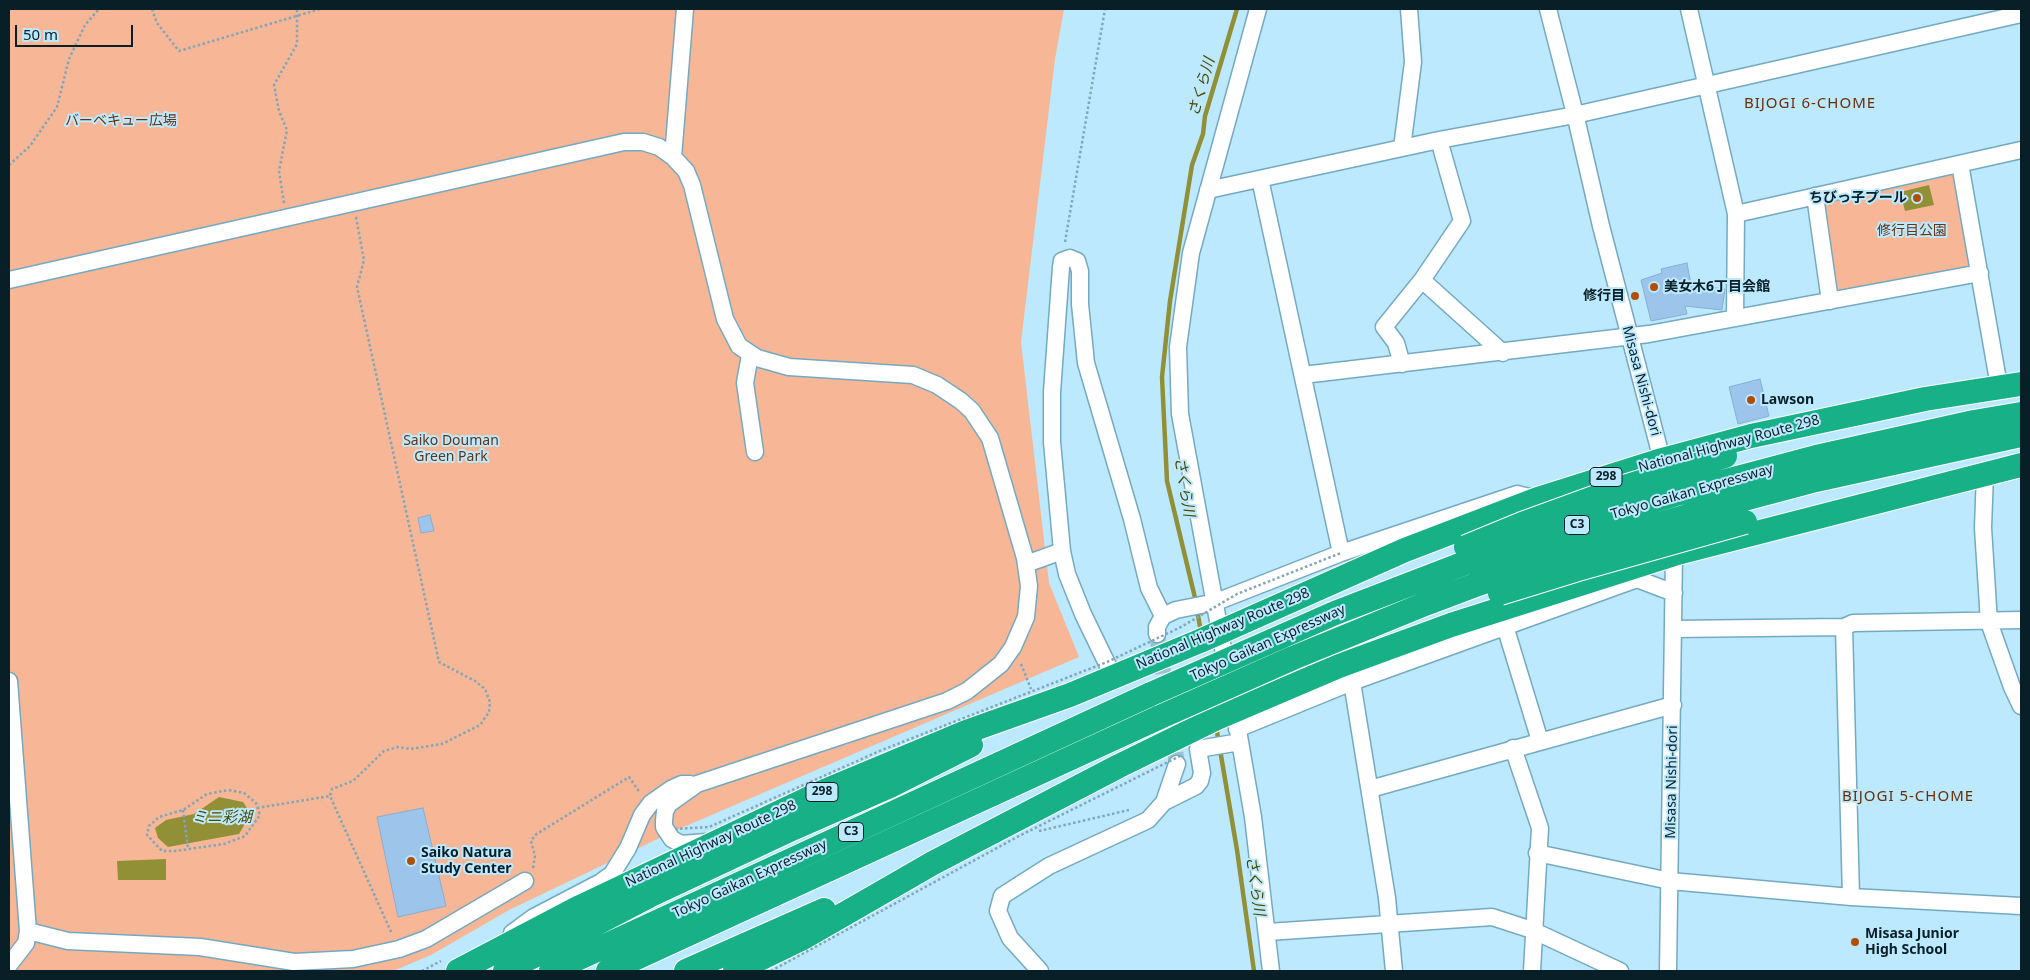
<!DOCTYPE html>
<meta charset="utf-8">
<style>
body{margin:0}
#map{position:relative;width:2030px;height:980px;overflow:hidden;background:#bce9fe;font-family:"Noto Sans",sans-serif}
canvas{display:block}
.frame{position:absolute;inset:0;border:10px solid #081f28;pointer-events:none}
.scale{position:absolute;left:15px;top:25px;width:118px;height:22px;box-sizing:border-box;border:2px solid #081f28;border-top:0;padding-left:6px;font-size:15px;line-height:18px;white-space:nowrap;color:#081f28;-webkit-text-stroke:4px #bce9fe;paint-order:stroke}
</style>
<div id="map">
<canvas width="2030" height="980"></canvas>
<div class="frame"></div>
<div class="scale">50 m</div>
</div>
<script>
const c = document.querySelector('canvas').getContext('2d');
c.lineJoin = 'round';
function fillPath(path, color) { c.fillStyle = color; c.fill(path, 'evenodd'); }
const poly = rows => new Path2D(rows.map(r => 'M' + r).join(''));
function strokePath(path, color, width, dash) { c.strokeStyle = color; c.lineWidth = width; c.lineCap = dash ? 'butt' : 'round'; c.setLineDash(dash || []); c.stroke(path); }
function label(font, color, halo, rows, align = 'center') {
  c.font = font + ' "Noto Sans","Noto Sans JP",sans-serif'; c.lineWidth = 4; c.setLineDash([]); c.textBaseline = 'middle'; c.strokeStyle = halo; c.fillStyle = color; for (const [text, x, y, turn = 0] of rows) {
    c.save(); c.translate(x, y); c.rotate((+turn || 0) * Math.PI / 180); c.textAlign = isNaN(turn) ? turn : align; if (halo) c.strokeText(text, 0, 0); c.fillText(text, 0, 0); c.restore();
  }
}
fillPath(poly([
 [9,9,1064,9,1055,59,1021,342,1049,583,1079,657,672,832,509,910,431,955,393,971,9,971],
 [1948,173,1955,177,1971,265,1967,272,1838,293,1834,290,1822,206,1825,200]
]), '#f7b695');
fillPath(poly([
 [1929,185,1934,205,1905,211,1900,192],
 [219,797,243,802,251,814,239,834,168,847,158,838,155,828,166,820,194,814],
 [166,859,166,880,118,880,117,861]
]), '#929037');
strokePath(poly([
 [1196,602,1167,481,1162,377,1170,301,1192,165,1203,134,1205,116,1237,9],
 [1197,610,1201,632],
 [1216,726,1237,850,1254,971]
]), '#929037', 4.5);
const building = poly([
 [1687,263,1691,285,1725,289,1722,310,1685,306,1687,314,1651,321,1641,280,1662,273,1661,269,1687,263],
 [1760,379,1769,416,1738,424,1729,387,1760,379],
 [430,515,434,531,421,533,418,518,430,515],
 [423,808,446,906,398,917,377,817,423,808]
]);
fillPath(building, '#9dc4ea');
strokePath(building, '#87aed3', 1);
strokePath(poly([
 [1157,634,1177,764]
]), '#98c1d3', 16, [16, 8]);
const minor = poly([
 [1548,9,1576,118,1601,226,1662,460,1674,554,1668,971],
 [1689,9,1736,214,1735,318],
 [1439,140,1462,221,1422,280,1503,353],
 [1402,148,1413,62,1409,9],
 [673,157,686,171,692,185,725,319,739,346,757,358,789,367,913,375,937,385,961,401,972,411,990,438,1025,558,1029,586,1026,617,1013,647,1001,664,967,691,947,701,697,784,669,804,665,811,664,821,664,827,672,839,681,844,707,842],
 [1960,164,1999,386],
 [1260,179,1341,553],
 [1208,190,1439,140,1575,115,2021,14],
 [1815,196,1830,301],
 [1736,214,2021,150],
 [9,280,624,142,643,142,659,147,673,157,685,9],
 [750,355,745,383,755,452],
 [1402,364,1396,343,1384,327,1422,280],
 [1303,375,1649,334,1980,273],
 [1985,473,1983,528,1989,622,2012,687,2021,706],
 [1026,564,1062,551],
 [1505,626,1540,741],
 [1844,627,1851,897],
 [1673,629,1844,627,1853,623,2021,620],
 [1157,634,1157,627,1163,616,1176,610,1216,602,1341,553,1517,494,1538,499],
 [1227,670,1180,414,1178,347,1191,253,1258,9],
 [1113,676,1083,614,1067,574,1062,551,1052,442,1052,392,1061,267,1062,261,1070,258,1077,261,1080,271,1080,304,1086,363,1132,519,1149,588,1163,616],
 [9,681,28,931,26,943,9,965],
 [1352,682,1387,898,1394,971],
 [1233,701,1253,817,1271,971],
 [1237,729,1352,682,1637,579,1674,593],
 [1513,748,1540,828,1532,971],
 [1370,789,1673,705],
 [1164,802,1177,764],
 [1537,853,1670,881,1851,897,2021,906],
 [28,931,68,941,200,947,294,962,353,959,399,949,426,939,525,881],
 [1268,932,1492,917,1532,930,1620,971],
 [512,933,534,917,601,882,612,874,628,848,642,815,651,803,671,789,682,784,690,784],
 [1040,971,1010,938,998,911,1002,896,1049,866,1148,820,1164,802,1196,786,1200,781,1202,773,1198,749,1240,742]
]);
const highway = poly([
 [458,971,580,907,822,792,966,732,1070,695,1200,641,1405,550,1538,499,1662,460,1751,436,1925,399,2021,384],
 [505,971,649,896,794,828,890,786,971,745],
 [551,971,1151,694],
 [608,971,1160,717],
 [686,971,824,910],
 [735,971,801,939,933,863,1119,766,1217,718,1339,666,1451,625,1674,554,2021,465]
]);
strokePath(minor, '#73aac2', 19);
strokePath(highway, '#fff', 26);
strokePath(poly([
 [152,9,157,23,179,51,320,9],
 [9,165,30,146,57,107,69,59,85,25,99,9],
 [284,203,279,171,287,130,279,111,274,85,297,44,297,9],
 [356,217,364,260,357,287,439,662,475,681,485,689,490,702,489,712,480,725,442,744,410,749,398,747,384,751,353,781,332,789,330,796,392,934],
 [1065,242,1105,9],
 [1021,664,1031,689],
 [229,790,244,793,256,803,260,815,245,836,224,844,175,851,162,851,147,835,149,826,159,817,183,810,207,794,229,790],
 [257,808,330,796],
 [183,810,188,849],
 [1039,831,1129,810],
 [533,868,535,856,531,841,535,835,629,777,640,793],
 [422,971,441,961]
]), '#80a6b7', 2.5, [2.5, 2.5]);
strokePath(minor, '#fff', 16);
strokePath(highway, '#18b086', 24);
const highwayBridge = poly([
 [1466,547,1522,524,1621,488,1725,456],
 [1500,593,1578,569,1745,522],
 [1151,694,1335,613,1465,563,1609,515,1673,495,1816,457,1974,422,2021,414],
 [1160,717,1293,658,1425,604,1478,584,1628,534,1737,501,1816,480,2021,435]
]);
strokePath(highwayBridge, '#fff', 26, []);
strokePath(poly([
 [675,829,709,827,882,750,1107,662,1181,627,1237,594,1341,553],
 [771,971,1019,836,1180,756]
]), '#80a6b7', 2.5, [2.5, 2.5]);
strokePath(highwayBridge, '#18b086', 24);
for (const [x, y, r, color] of [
 [1917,198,5,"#af4e09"],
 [1654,287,5,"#af4e09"],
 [1635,296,5,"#af4e09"],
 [1751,400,5,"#af4e09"],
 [411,861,5,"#af4e09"],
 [1855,942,5,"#af4e09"]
]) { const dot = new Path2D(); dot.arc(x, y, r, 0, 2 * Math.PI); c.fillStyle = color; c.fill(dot); strokePath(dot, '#bce9fe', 2); }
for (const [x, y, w] of [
 [1606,477,32],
 [1577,525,25],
 [822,792,32],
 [851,832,25]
]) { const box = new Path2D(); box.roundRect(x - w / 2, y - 9.5, w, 19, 4); c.fillStyle = '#bce9fe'; c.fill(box); strokePath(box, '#081f28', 1); }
label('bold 12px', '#081f28', null, [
 ["298",1606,477],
 ["C3",1577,525],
 ["298",822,792],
 ["C3",851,832]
]);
label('14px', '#653215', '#bce9fe', [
 ["バーベキュー広場",121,121],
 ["修行目公園",1912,231],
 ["Saiko Douman",451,441],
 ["Green Park",451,457]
]);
label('bold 14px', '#081f28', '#bce9fe', [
 ["ちびっ子プール",1907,198,"right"],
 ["美女木6丁目会館",1664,287],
 ["修行目",1625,296,"right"],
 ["Lawson",1761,400],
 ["Saiko Natura",421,853],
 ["Study Center",421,869],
 ["Misasa Junior",1865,934],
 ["High School",1865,950]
], 'left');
label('14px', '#081f28', '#bce9fe', [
 ["Misasa Nishi-dori",1641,381,75],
 ["National Highway Route 298",1729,444,-15],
 ["Tokyo Gaikan Expressway",1692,492,-16],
 ["National Highway Route 298",1223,629,-23],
 ["Tokyo Gaikan Expressway",1268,643,-24],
 ["Misasa Nishi-dori",1672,782,-89],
 ["National Highway Route 298",711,844,-25],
 ["Tokyo Gaikan Expressway",750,879,-25]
]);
label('italic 15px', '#4b4800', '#bce9fe', [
 ["さくら川",1202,87,-74],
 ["さくら川",1184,487,81],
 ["ミニ彩湖",222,818],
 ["さくら川",1255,886,82]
]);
c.letterSpacing = '1px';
label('15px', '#6c2e06', '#bce9fe', [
 ["BIJOGI 6-CHOME",1810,104],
 ["BIJOGI 5-CHOME",1908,797]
]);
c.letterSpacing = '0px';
</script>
